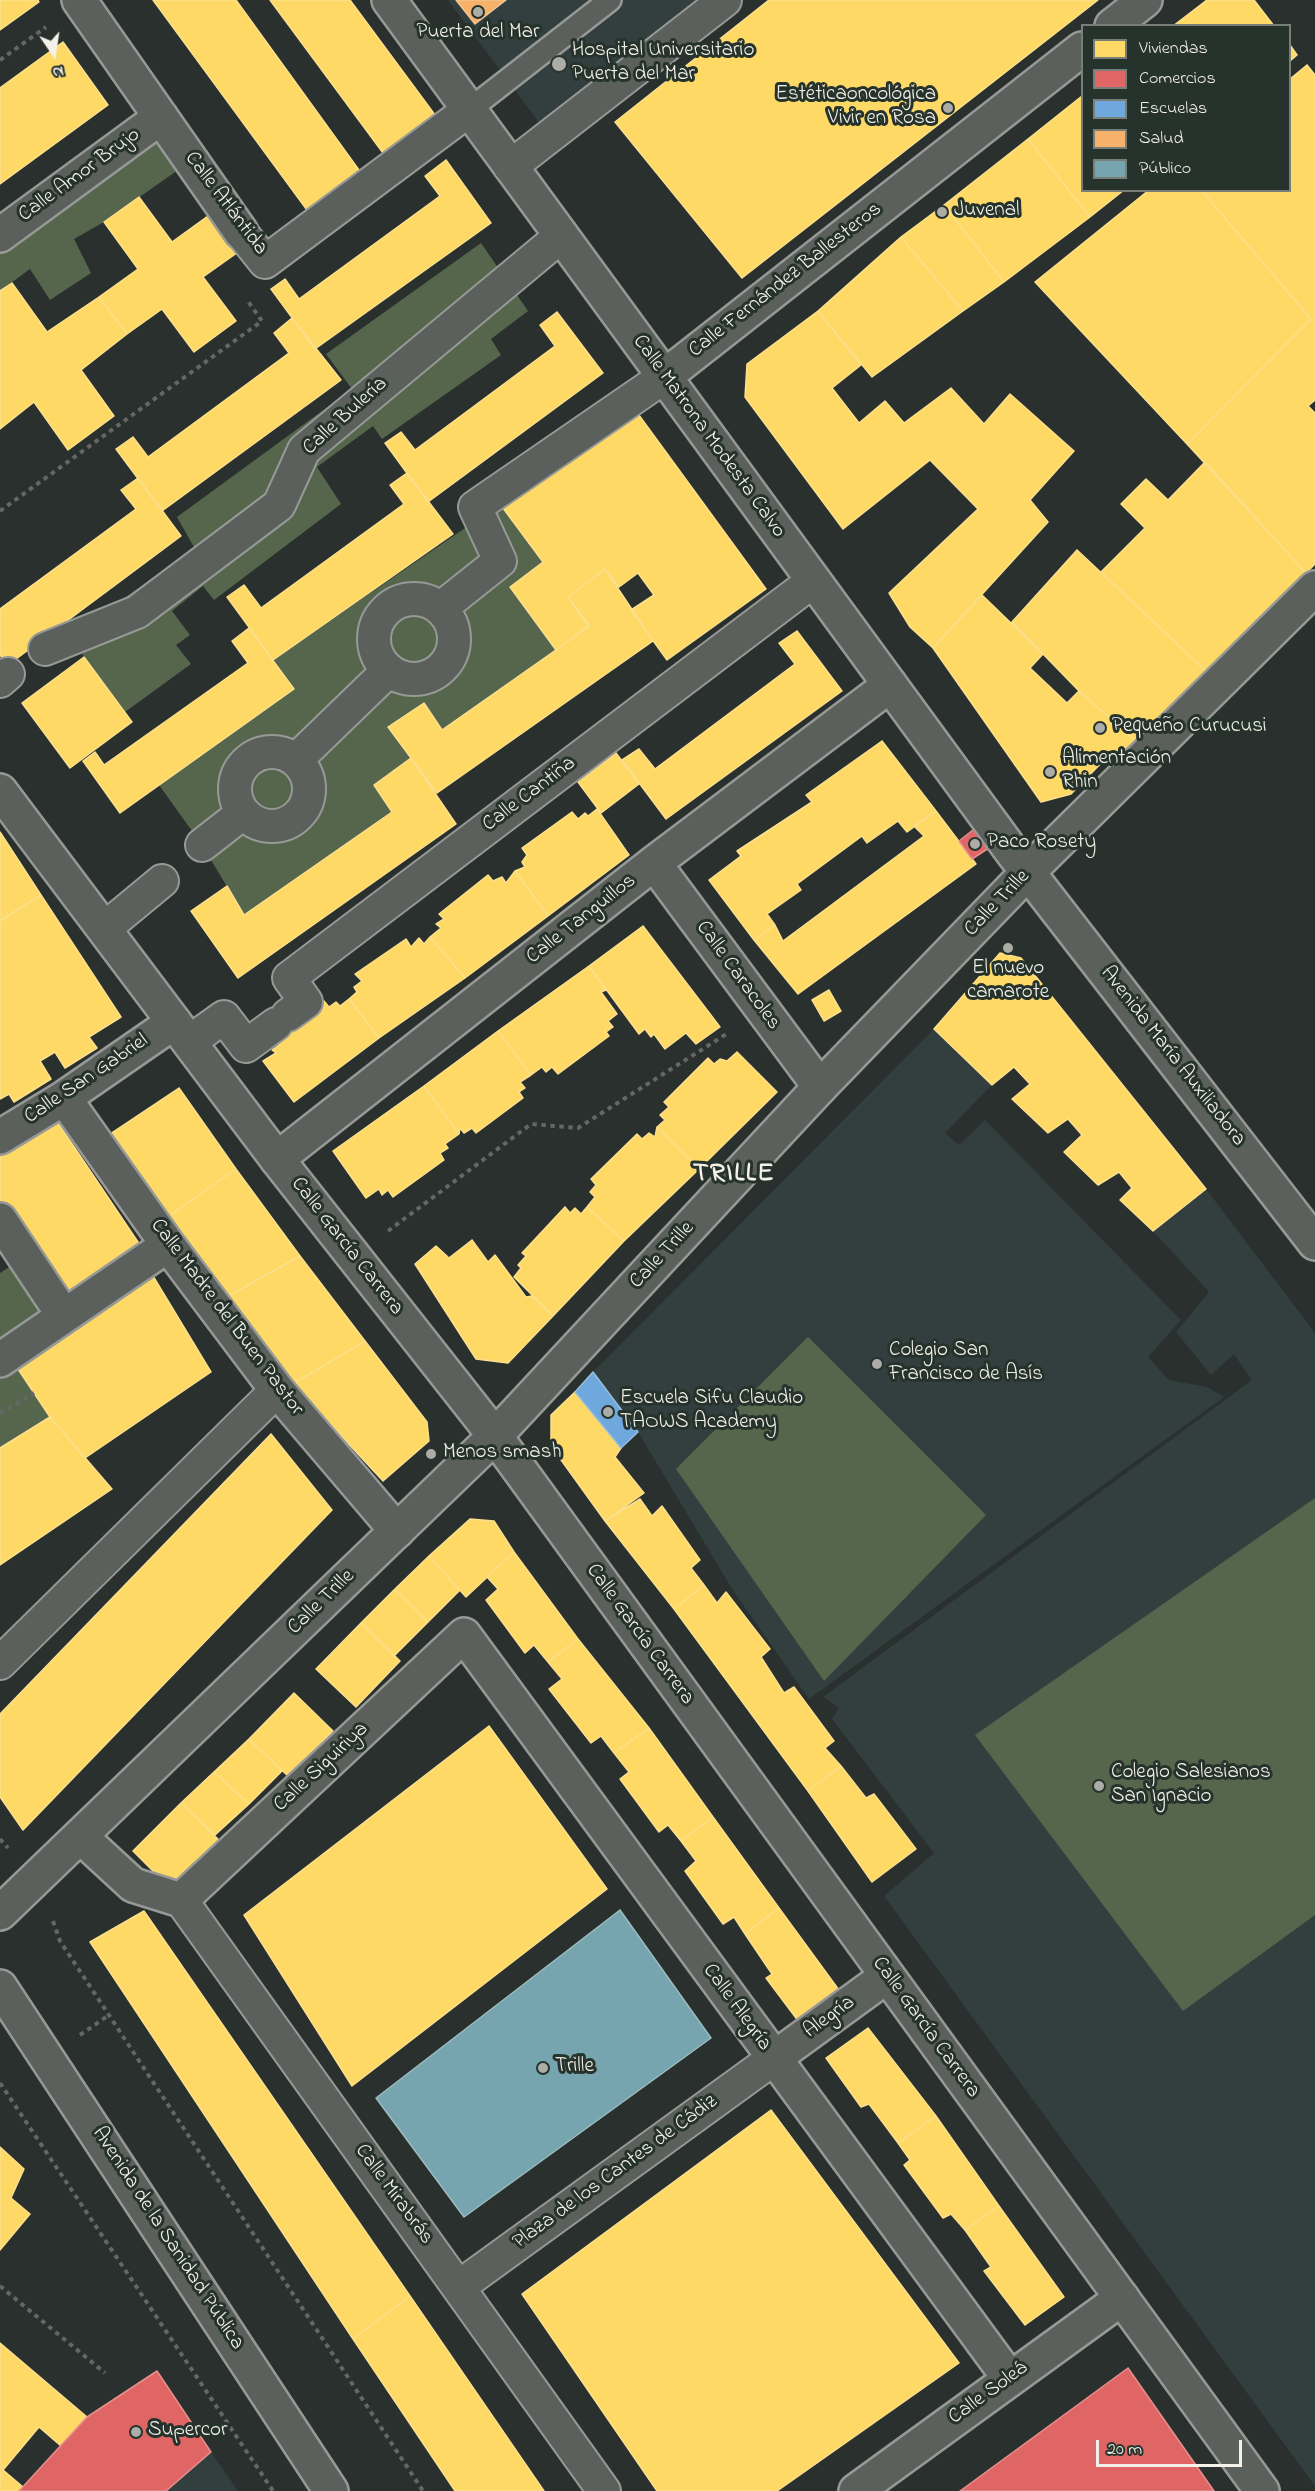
<!DOCTYPE html>
<meta charset="utf-8">
<style>
body{margin:0}
#map{position:relative;width:1315px;height:2491px;overflow:hidden;background:#29302d;font-family:"Indie Flower",sans-serif}
canvas{display:block}
.legend{position:absolute;left:1081px;top:24px;width:210px;height:168px;box-sizing:border-box;background:#26332d;border:2px solid #787f78;margin:0;padding:8px 10px;list-style:none;font-size:18px;color:#f4f1e8}
.legend li{display:flex;align-items:center;gap:12px;height:30px}
.legend b{width:30px;border:2px solid #787f78}
.north{position:absolute;left:24px;top:24px;width:60px;height:60px;-webkit-text-stroke:4px #26332d;paint-order:stroke;rotate:167deg;font-size:16px;font-weight:700;line-height:24px;text-align:center;color:#f4f1e8}
.north::after{content:'';display:block;margin:auto;width:21px;height:27px;background:#f4f1e8;clip-path:polygon(50% 0,100% 100%,50% 72%,0 100%)}
.scale{position:absolute;left:1096px;top:2440px;width:146px;height:27px;box-sizing:border-box;border:3px solid #f4f1e8;border-top:0;padding-left:8px;font-size:18px;line-height:21px;white-space:nowrap;color:#f4f1e8;-webkit-text-stroke:4px #26332d;paint-order:stroke}
</style>
<div id="map">
<canvas width="1315" height="2491"></canvas>
<ul class="legend">
<li><b style="height:16px;background:#ffd966"></b>Viviendas</li>
<li><b style="height:16px;background:#e06666"></b>Comercios</li>
<li><b style="height:16px;background:#6fa8dc"></b>Escuelas</li>
<li><b style="height:16px;background:#f6b26b"></b>Salud</li>
<li><b style="height:16px;background:#76a5af"></b>Público</li>
</ul>
<div class="north">N</div>
<div class="scale">20 m</div>
</div>
<script>
const c = document.querySelector('canvas').getContext('2d');
c.lineJoin = 'round';
function fillPath(path, color) { c.fillStyle = color; c.fill(path, 'evenodd'); }
const poly = rows => new Path2D(rows.map(r => 'M' + r).join(''));
function strokePath(path, color, width, dash) { c.strokeStyle = color; c.lineWidth = width; c.lineCap = dash ? 'butt' : 'round'; c.setLineDash(dash || []); c.stroke(path); }
function label(font, color, halo, rows, align = 'center') {
  c.font = font + ' "Indie Flower",sans-serif'; c.lineWidth = 6; c.setLineDash([]); c.textBaseline = 'middle'; c.strokeStyle = halo; c.fillStyle = color; for (const [text, x, y, turn = 0] of rows) {
    c.save(); c.translate(x, y); c.rotate((+turn || 0) * Math.PI / 180); c.textAlign = isNaN(turn) ? turn : align; if (halo) c.strokeText(text, 0, 0); c.fillText(text, 0, 0); c.restore();
  }
}
fillPath(poly([
 [448,0,702,0,543,128],
 [934,1029,992,1085,945,1133,959,1145,985,1120,1181,1320,1148,1357,1169,1380,1207,1387,1224,1397,809,1699,732,1589,638,1432,593,1372],
 [1206,1189,1315,1333,1315,2486,884,1896,934,1853,832,1719,839,1708,823,1697,1252,1380,1234,1354,1211,1375,1176,1332,1209,1292,1153,1231],
 [211,2452,238,2491,166,2491]
]), '#323f3e');
fillPath(poly([
 [154,140,178,170,104,222,74,239,91,273,50,300,30,269,0,291,0,250],
 [481,243,528,311,491,339,501,355,382,439,373,426,317,467,341,504,214,600,203,586,172,611,190,635,176,645,191,664,125,712,69,636,195,549,177,517,352,389,326,354],
 [500,504,543,562,510,587,556,650,442,730,388,727,411,758,374,785,392,812,244,915,202,845,159,785,293,688,273,660],
 [25,1257,65,1322,14,1363,50,1417,0,1448,0,1273],
 [808,1337,986,1515,824,1681,676,1469],
 [1315,1498,1315,1915,1183,2011,975,1735]
]), '#55664d');
const homes = poly([
 [0,0,38,0,39,2,0,30,0,0],
 [153,0,236,0,359,170,307,210,153,0],
 [270,0,350,0,438,119,386,157,270,0],
 [769,0,1098,0,742,278,615,122,769,0],
 [1207,0,1254,0,1274,26,1173,26,1207,0],
 [63,42,108,105,0,184,0,88,63,42],
 [1290,45,1297,55,1290,61,1290,45],
 [1307,65,1315,75,1315,400,1308,406,1315,413,1315,564,1306,573,1187,444,1311,319,1201,190,1290,190,1290,79,1307,65],
 [1082,96,1082,190,1124,190,1090,217,1028,139,1082,96],
 [1028,139,1090,217,1004,282,944,205,1028,139],
 [446,160,491,223,315,349,271,289,285,279,299,299,440,196,425,176,446,160],
 [1149,190,1201,190,1311,319,1187,444,1035,282,1149,190],
 [139,197,172,242,219,208,241,250,203,277,236,321,194,352,162,309,127,334,99,297,138,269,104,222,139,197],
 [944,205,1004,282,963,311,901,237,944,205],
 [901,237,963,311,872,377,818,311,901,237],
 [12,283,47,332,99,297,127,334,81,370,114,416,68,450,34,402,0,429,0,291,12,283],
 [818,311,861,365,832,388,859,423,885,401,904,423,951,388,984,424,1010,394,1074,451,1030,500,1048,522,933,648,910,627,889,593,978,509,930,460,843,529,745,397,747,364,818,311],
 [557,312,603,373,428,502,385,443,401,432,415,450,555,346,540,325,557,312],
 [292,318,341,380,162,511,116,449,133,437,148,457,289,353,274,333,292,318],
 [633,407,766,589,667,660,631,610,654,595,638,573,619,587,605,569,568,597,588,626,556,650,510,587,543,562,500,504,633,407],
 [1205,462,1306,573,1208,673,1101,572,1145,528,1121,504,1146,479,1168,500,1205,462],
 [407,473,453,534,273,660,227,597,244,585,261,608,404,504,390,485,407,473],
 [138,478,181,536,8,665,0,655,0,609,136,509,121,490,138,478],
 [1077,550,1208,673,1137,742,1079,691,1012,622,1077,550],
 [605,569,653,641,437,793,388,727,424,703,442,730,590,626,568,597,605,569],
 [982,595,1043,654,1030,668,1067,703,1079,691,1137,742,1120,758,1113,751,1071,794,1041,802,933,648,982,595],
 [249,628,294,689,120,813,83,761,95,752,104,765,248,663,232,641,249,628],
 [797,631,842,691,666,819,622,760,639,749,655,769,795,664,779,643,797,631],
 [84,657,132,722,70,768,22,703,84,657],
 [882,741,936,811,907,832,898,821,867,843,862,836,797,884,801,890,767,914,775,925,754,940,709,880,741,856,737,851,812,802,806,795,882,741],
 [616,753,639,784,601,813,578,782,616,753],
 [411,758,456,824,238,978,191,911,227,886,244,915,392,812,374,785,411,758],
 [597,809,629,855,548,916,515,871,525,867,522,862,527,855,522,848,572,812,578,819,585,813,588,816,597,809],
 [936,811,976,864,798,994,754,940,775,925,783,941,924,836,914,826,936,811],
 [0,832,41,895,0,921,0,832],
 [515,871,548,916,465,978,430,937,441,928,436,924,444,919,439,914,488,875,493,881,502,877,506,883,515,871],
 [41,895,121,1017,89,1037,97,1048,65,1068,55,1052,40,1061,51,1079,14,1102,9,1094,0,1099,0,921,41,895],
 [643,926,720,1027,696,1044,686,1033,665,1049,654,1034,651,1037,645,1029,639,1034,589,966,643,926],
 [430,937,465,978,379,1038,349,999,357,992,354,987,362,981,355,974,406,939,411,947,419,938,424,944,430,937],
 [1000,953,1021,958,1206,1189,1153,1231,1120,1200,1132,1188,1119,1172,1098,1185,1064,1152,1082,1135,1068,1119,1048,1133,1012,1099,1030,1084,1014,1067,992,1085,934,1029,1000,953],
 [589,966,606,990,601,992,617,1014,608,1021,613,1027,606,1032,609,1036,558,1074,552,1067,546,1072,542,1067,531,1075,498,1031,589,966],
 [829,990,841,1011,824,1021,812,1000,829,990],
 [349,999,379,1038,294,1102,263,1061,276,1053,272,1050,279,1045,274,1038,324,1001,329,1007,336,1002,340,1006,349,999],
 [498,1031,531,1075,520,1082,525,1088,519,1092,523,1098,476,1133,472,1128,464,1133,460,1128,459,1134,424,1086,498,1031],
 [737,1052,777,1092,699,1169,657,1127,665,1120,660,1115,669,1107,664,1102,708,1058,714,1064,720,1059,727,1061,737,1052],
 [424,1086,459,1134,445,1144,448,1148,440,1153,444,1160,393,1197,388,1190,382,1195,379,1189,366,1198,333,1151,424,1086],
 [179,1088,236,1169,162,1221,104,1138,179,1088],
 [50,1111,140,1245,60,1296,0,1209,0,1142,50,1111],
 [657,1127,699,1169,624,1241,587,1207,595,1197,590,1192,596,1185,591,1179,637,1134,642,1139,649,1133,655,1137,657,1127],
 [236,1169,300,1256,225,1298,162,1221,236,1169],
 [565,1207,570,1213,575,1208,581,1214,587,1207,624,1241,553,1316,514,1277,521,1268,518,1265,526,1256,522,1253,565,1207],
 [472,1240,488,1262,495,1255,526,1297,532,1296,553,1316,508,1363,476,1359,415,1264,436,1246,449,1258,472,1240],
 [300,1256,365,1341,293,1384,225,1298,300,1256],
 [153,1276,211,1372,85,1458,50,1417,14,1363,65,1322,153,1276],
 [365,1341,427,1422,429,1441,383,1481,293,1384,365,1341],
 [575,1392,621,1448,615,1457,644,1493,605,1521,551,1446,551,1415,575,1392],
 [50,1417,112,1489,0,1565,0,1448,50,1417],
 [271,1434,332,1510,23,1830,0,1797,0,1714,271,1434],
 [640,1499,652,1516,662,1506,700,1560,691,1568,704,1585,674,1609,605,1521,640,1499],
 [470,1519,494,1521,514,1552,466,1597,429,1556,470,1519],
 [514,1552,578,1639,548,1662,534,1645,525,1653,486,1600,498,1589,487,1577,514,1552],
 [429,1556,460,1590,428,1622,395,1589,429,1556],
 [704,1585,717,1603,726,1592,770,1649,761,1657,784,1693,794,1687,834,1741,825,1748,841,1766,808,1791,674,1609,704,1585],
 [395,1589,428,1622,394,1656,361,1623,395,1589],
 [361,1623,400,1661,356,1707,316,1669,361,1623],
 [578,1639,649,1728,614,1753,601,1736,591,1743,549,1689,562,1679,548,1662,578,1639],
 [294,1693,333,1731,288,1776,249,1739,294,1693],
 [489,1726,607,1889,352,2086,244,1915,489,1726],
 [649,1728,713,1817,681,1841,668,1825,659,1832,620,1779,629,1772,614,1753,649,1728],
 [249,1739,282,1771,249,1804,214,1772,249,1739],
 [841,1766,866,1798,874,1794,916,1849,872,1882,808,1791,841,1766],
 [214,1772,249,1804,215,1835,181,1803,214,1772],
 [181,1803,224,1845,173,1891,133,1851,181,1803],
 [713,1817,779,1908,745,1934,734,1917,723,1924,685,1871,696,1861,681,1841,713,1817],
 [779,1908,847,2001,805,2030,766,1978,772,1974,745,1934,779,1908],
 [144,1911,410,2296,353,2339,90,1942,144,1911],
 [868,2028,936,2116,898,2143,869,2104,861,2107,826,2058,868,2028],
 [771,2110,959,2363,777,2491,657,2491,522,2294,771,2110],
 [936,2116,999,2206,965,2230,951,2214,943,2218,904,2165,910,2160,898,2143,936,2116],
 [0,2147,24,2169,11,2198,30,2214,0,2250,0,2147],
 [999,2206,1064,2297,1025,2325,984,2271,991,2267,965,2230,999,2206],
 [410,2296,544,2491,455,2491,353,2339,410,2296],
 [0,2343,87,2417,61,2446,39,2427,3,2470,23,2487,19,2491,0,2491,0,2343]
]);
fillPath(homes, '#ffd966');
strokePath(homes, '#fce08d', 1.5);
const shops = poly([
 [978,826,992,846,972,859,959,841,978,826],
 [1128,2368,1214,2491,960,2491,1128,2368],
 [157,2371,211,2452,166,2491,19,2491,87,2417,157,2371]
]);
fillPath(shops, '#e06666');
strokePath(shops, '#e6908d', 1.5);
const schools = poly([
 [593,1372,638,1432,621,1448,575,1392,593,1372]
]);
fillPath(schools, '#6fa8dc');
strokePath(schools, '#97bee0', 1.5);
const health = poly([
 [456,0,506,0,475,24,456,0]
]);
fillPath(health, '#f6b26b');
strokePath(health, '#f5c590', 1.5);
const public = poly([
 [620,1910,711,2038,464,2217,376,2098,620,1910]
]);
fillPath(public, '#76a5af');
strokePath(public, '#9cbcc0', 1.5);
const service = poly([
 [469,110,610,0]
]);
const pedestrian = poly([
 [510,167,725,0],
 [241,232,265,262,469,110],
 '374 639a40 40 0 1 1 80 0a40 40 0 1 1-80 0Z',
 [441,608,500,561,475,507,664,377],
 [45,649,137,612,279,505,304,450,561,236],
 [0,681,8,674],
 '235 789a37 37 0 1 1 74 0a37 37 0 1 1-74 0Z',
 [296,760,389,670],
 [202,845,243,813],
 [104,929,162,881],
 [288,1015,306,1002,289,978,813,581],
 [189,1042,224,1017,246,1046,276,1024],
 [0,1663,277,1390],
 [181,1900,604,2491],
 [460,2286,773,2059]
]);
const minor = poly([
 [79,0,241,232],
 [1112,26,1145,0],
 [0,235,161,117],
 [664,377,1082,49],
 [654,863,820,1087],
 [64,1098,168,1245,277,1390,397,1531],
 [0,1137,64,1098,174,1022],
 [277,1159,654,863,890,685],
 [0,1220,64,1316],
 [0,1360,168,1245],
 [81,1837,133,1885,181,1900,464,1635,1010,2379],
 [773,2059,887,1976],
 [856,2491,1122,2298]
]);
const tertiary = poly([
 [389,0,1013,853,1315,1243],
 [0,791,277,1159,495,1436,1262,2491],
 [0,1913,495,1436,820,1087,1029,871,1315,588]
]);
const secondary = poly([
 [0,1987,331,2491]
]);
strokePath(service, '#969996', 26);
strokePath(pedestrian, '#969996', 36);
strokePath(minor, '#969996', 38);
strokePath(tertiary, '#969996', 38);
strokePath(secondary, '#969996', 38);
strokePath(poly([
 [0,60,46,27],
 [0,511,262,321,247,300],
 [388,1231,531,1124,578,1128,728,1033],
 [0,1413,34,1393],
 [0,1839,8,1848],
 [53,1921,60,1941,423,2491],
 [80,2035,109,2015],
 [0,2083,273,2491],
 [0,2286,105,2373]
]), '#646764', 4, [4.5, 4.5]);
strokePath(service, '#5c605c', 21);
strokePath(pedestrian, '#5c605c', 32);
strokePath(minor, '#5c605c', 33);
strokePath(tertiary, '#5c605c', 33);
strokePath(secondary, '#5c605c', 33);
for (const [x, y, r, color] of [
 [478,12,6,"#adada7"],
 [559,64,8,"#adada7"],
 [948,108,6,"#adada7"],
 [942,212,6,"#adada7"],
 [1100,728,6,"#adada7"],
 [1050,772,6,"#adada7"],
 [975,844,6,"#adada7"],
 [1008,948,6,"#adada7"],
 [877,1364,6,"#adada7"],
 [608,1412,6,"#adada7"],
 [431,1454,6,"#adada7"],
 [1099,1786,6,"#adada7"],
 [543,2068,6,"#adada7"],
 [136,2432,6,"#adada7"]
]) { const dot = new Path2D(); dot.arc(x, y, r, 0, 2 * Math.PI); c.fillStyle = color; c.fill(dot); strokePath(dot, '#26332d', 2); }
label('21px', '#f4f1e8', '#26332d', [
 ["Puerta del Mar",478,34,"center"],
 ["Hospital Universitario",572,52],
 ["Puerta del Mar",572,76],
 ["Estéticaoncológica",936,96,"right"],
 ["Vivir en Rosa",936,120,"right"],
 ["Juvenal",954,212],
 ["Pequeño Curucusi",1112,728],
 ["Alimentación",1062,760],
 ["Rhin",1062,784],
 ["Paco Rosety",987,844],
 ["El nuevo",1008,970,"center"],
 ["camarote",1008,994,"center"],
 ["Colegio San",889,1352],
 ["Francisco de Asís",889,1376],
 ["Escuela Sifu Claudio",620,1400],
 ["TAOWS Academy",620,1424],
 ["Menos smash",443,1454],
 ["Colegio Salesianos",1111,1774],
 ["San Ignacio",1111,1798],
 ["Trille",555,2068],
 ["Supercor",148,2432]
], 'left');
label('21px', '#f4f1e8', '#26332d', [
 ["Calle Amor Brujo",80,176,-36],
 ["Calle Atlántida",225,204,53],
 ["Calle Fernández Ballesteros",786,281,-38],
 ["Calle Bulería",346,417,-42],
 ["Calle Matrona Modesta Calvo",708,437,54],
 ["Calle Cantiña",530,795,-37],
 ["Calle Trille",998,904,-46],
 ["Calle Tanguillos",582,920,-38],
 ["Calle Caracoles",737,976,54],
 ["Avenida María Auxiliadora",1172,1057,52],
 ["Calle San Gabriel",87,1080,-34],
 ["Calle García Carrera",346,1247,52],
 ["Calle Trille",663,1256,-47],
 ["Calle Madre del Buen Pastor",226,1318,53],
 ["Calle Trille",322,1603,-44],
 ["Calle García Carrera",639,1635,54],
 ["Calle Siguiriya",322,1768,-43],
 ["Calle Alegría",736,2008,54],
 ["Alegría",830,2018,-36],
 ["Calle García Carrera",925,2028,54],
 ["Plaza de los Cantes de Cádiz",616,2173,-36],
 ["Calle Mirabrás",393,2195,54],
 ["Avenida de la Sanidad Pública",167,2239,57],
 ["Calle Soleá",989,2394,-36]
]);
c.letterSpacing = '1.5px';
label('bold 27px', '#f4f1e8', '#26332d', [
 ["TRILLE",734,1176]
]);
c.letterSpacing = '0px';
</script>
